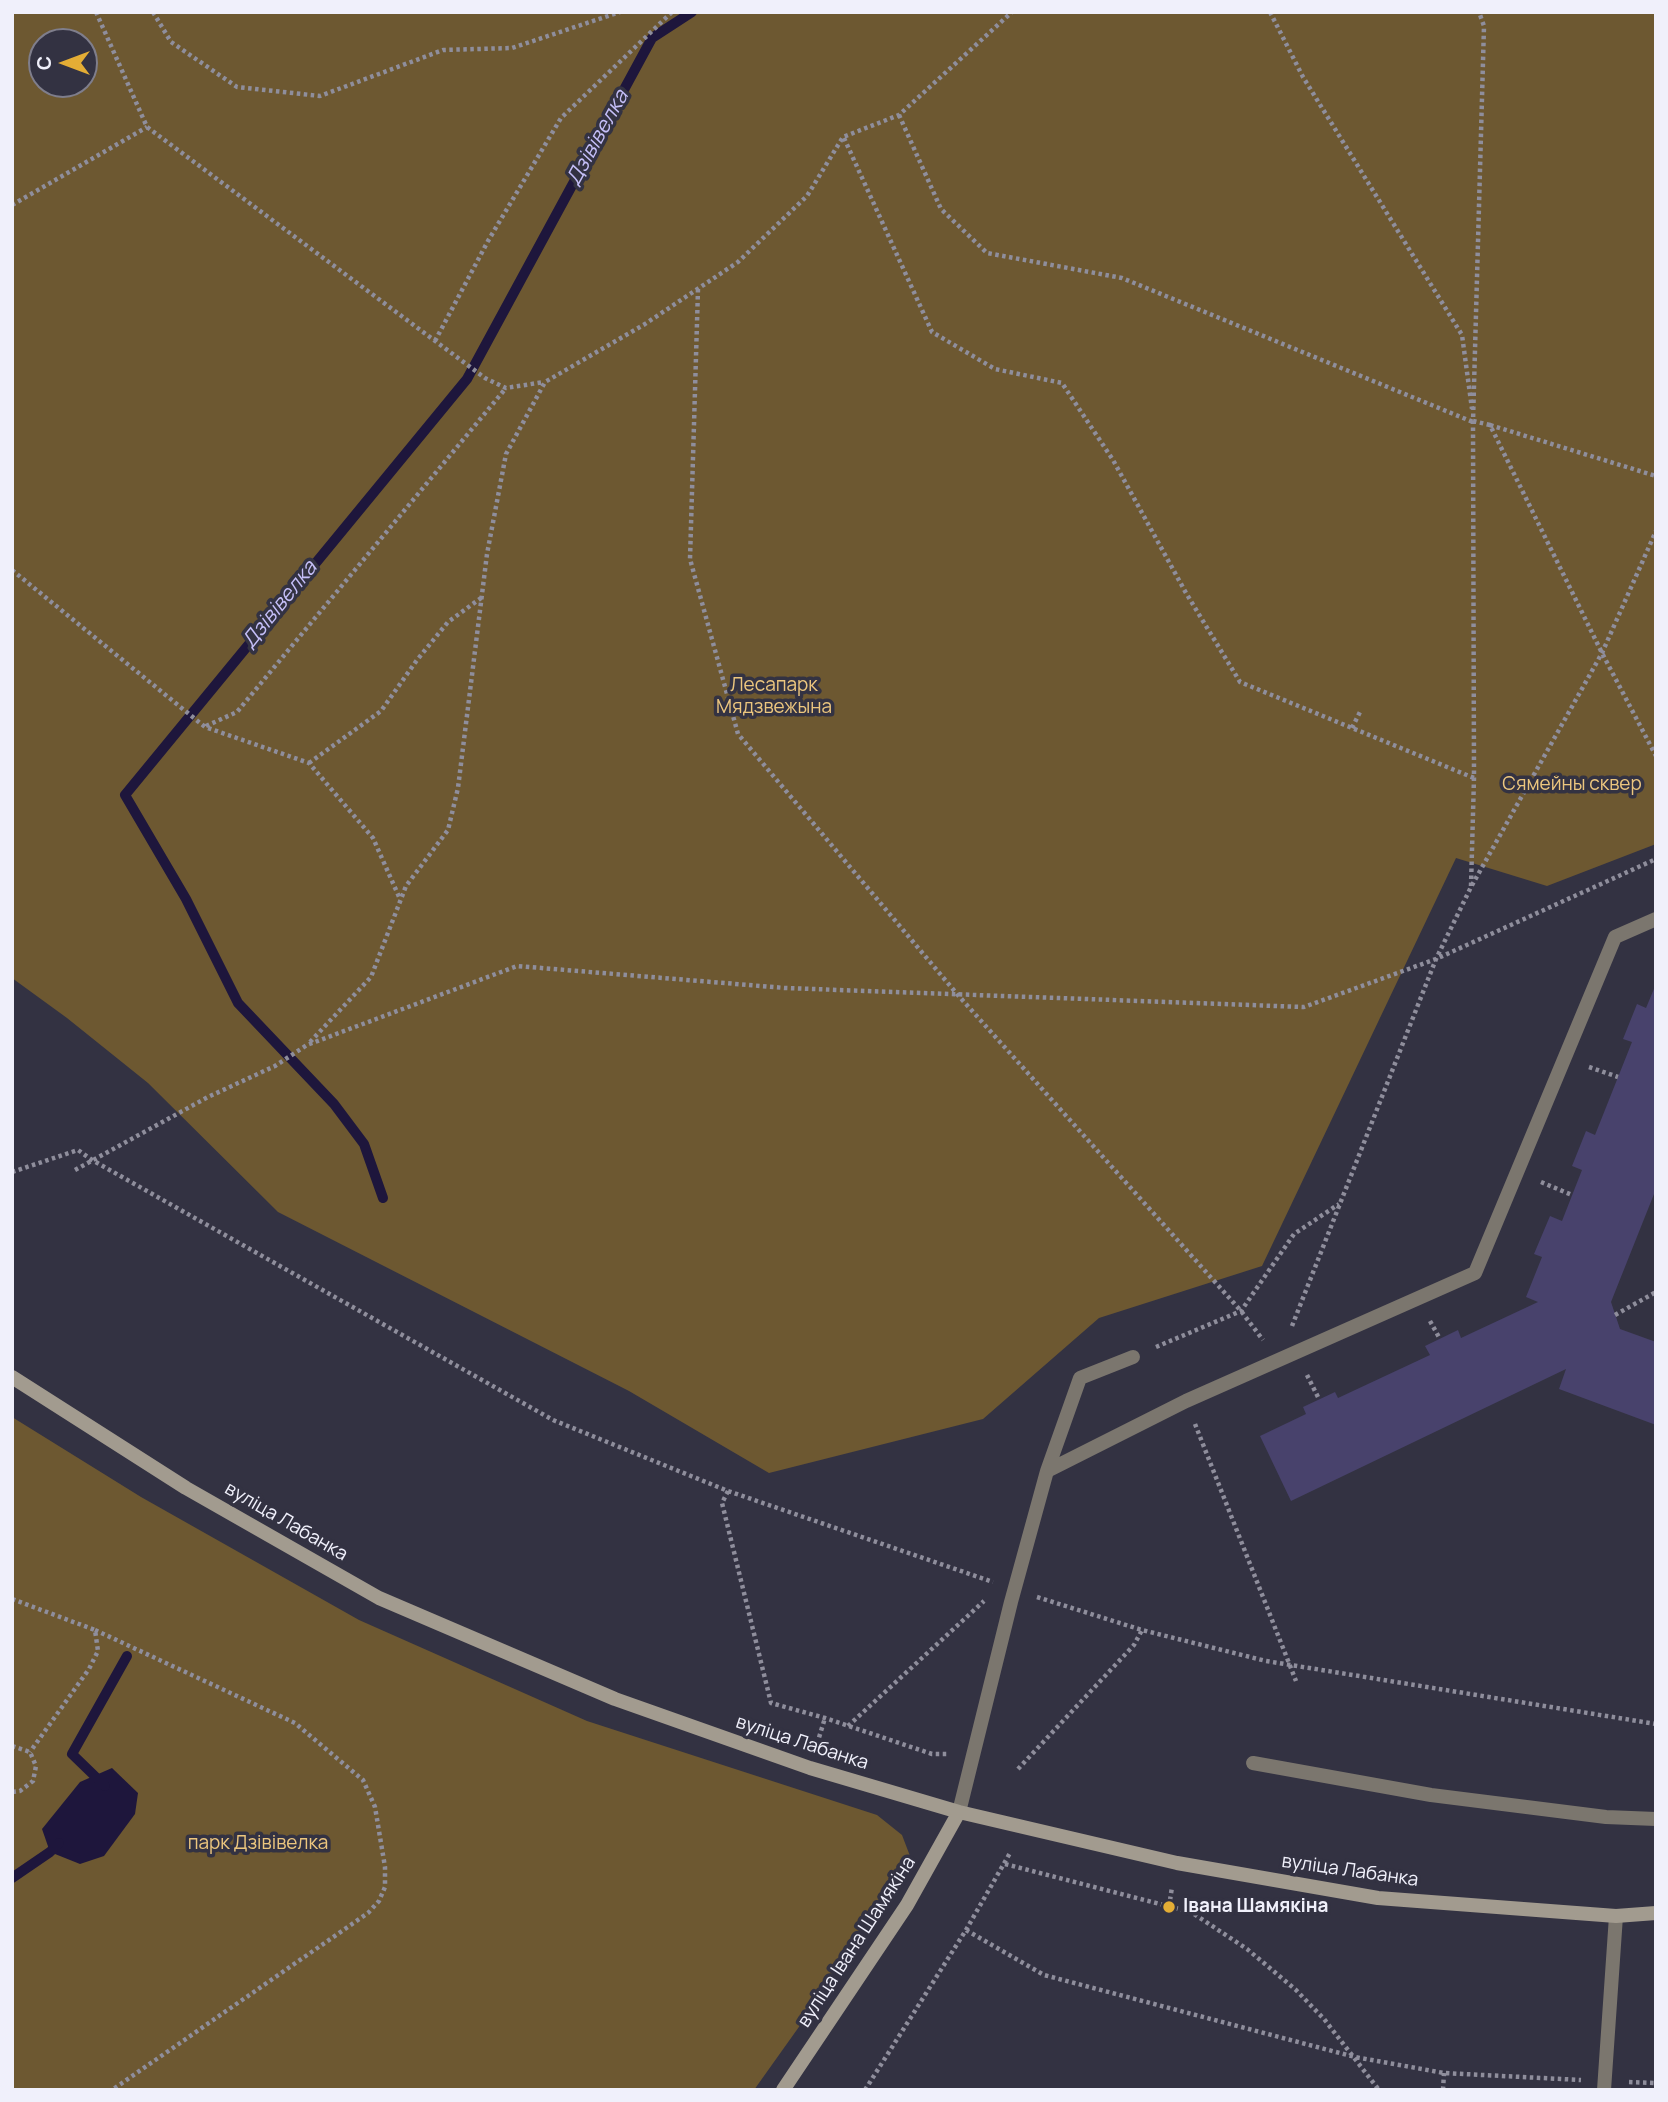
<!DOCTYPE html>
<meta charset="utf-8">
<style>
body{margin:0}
#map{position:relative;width:1668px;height:2102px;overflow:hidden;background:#333242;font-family:Manrope,sans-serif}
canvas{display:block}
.frame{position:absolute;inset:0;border:14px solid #f0f0fb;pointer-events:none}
.north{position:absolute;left:28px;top:28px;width:70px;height:70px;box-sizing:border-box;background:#333242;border:2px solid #7f7e8c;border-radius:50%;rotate:270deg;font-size:19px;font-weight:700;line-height:28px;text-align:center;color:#f0f0fb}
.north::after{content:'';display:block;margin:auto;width:24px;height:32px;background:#e4ad35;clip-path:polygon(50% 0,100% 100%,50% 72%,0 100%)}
</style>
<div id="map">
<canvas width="1668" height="2102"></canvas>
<div class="frame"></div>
<div class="north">С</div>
</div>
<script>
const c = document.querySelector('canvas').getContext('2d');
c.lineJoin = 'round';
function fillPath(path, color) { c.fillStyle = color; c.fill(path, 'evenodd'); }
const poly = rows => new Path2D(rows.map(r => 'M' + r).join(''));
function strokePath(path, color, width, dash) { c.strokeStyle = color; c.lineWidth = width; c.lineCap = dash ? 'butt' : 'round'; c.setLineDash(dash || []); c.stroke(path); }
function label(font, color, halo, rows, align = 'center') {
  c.font = font + ' Manrope,sans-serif'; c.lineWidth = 7; c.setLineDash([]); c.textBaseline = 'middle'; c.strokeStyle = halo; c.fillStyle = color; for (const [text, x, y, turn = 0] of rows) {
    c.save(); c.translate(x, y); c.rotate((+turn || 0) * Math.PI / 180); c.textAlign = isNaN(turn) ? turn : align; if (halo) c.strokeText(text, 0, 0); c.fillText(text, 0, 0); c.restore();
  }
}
fillPath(poly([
 [12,12,1656,12,1656,844,1547,886,1456,858,1262,1266,1099,1318,983,1419,769,1473,629,1391,278,1212,148,1083,67,1018,12,978],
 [84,42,84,84,42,84,42,42],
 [12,1417,141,1497,359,1620,587,1721,877,1815,902,1835,910,1856,801,2024,754,2090,12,2090]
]), '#6d5831');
fillPath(poly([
 [112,1768,138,1793,135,1814,104,1856,80,1864,50,1852,42,1829,80,1782]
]), '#1e163c');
strokePath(poly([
 [383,1198,364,1144,334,1104,238,1003,186,899,125,795,467,379,652,38,692,12],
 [105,1786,72,1754,127,1656],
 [12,1878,50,1852,59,1843]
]), '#1e163c', 10);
fillPath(poly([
 [1656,984,1656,1189,1611,1302,1620,1329,1656,1342,1656,1425,1559,1389,1566,1369,1291,1501,1260,1436,1306,1414,1303,1407,1335,1392,1338,1398,1430,1355,1425,1346,1458,1330,1461,1338,1538,1302,1526,1297,1542,1257,1534,1254,1550,1216,1562,1221,1582,1170,1572,1166,1586,1131,1595,1135,1632,1042,1623,1039,1637,1004,1646,1008]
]), '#48426c');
strokePath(poly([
 [96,12,147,127,485,378,506,388,544,382],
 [153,12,171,42,237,87,320,96,443,50,512,48,620,12],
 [1270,12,1303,77,1462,335,1472,409],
 [899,115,941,209,987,253,1122,278,1473,422],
 [844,138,932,332,995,369,1062,383,1113,460,1186,593,1240,682,1474,778],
 [12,205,147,127],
 [698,289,690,559,738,734,957,994,1241,1311,1263,1340],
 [435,341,488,241,561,118,672,12],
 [1473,421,1490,425,1602,653,1656,756],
 [1490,425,1656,476],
 [12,570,205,727,309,763,373,838,400,899],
 [206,726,237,712,506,388],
 [1352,728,1360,712],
 [309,763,381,711,417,660,448,622,481,598],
 [1471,886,1474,778,1473,422,1484,26,1479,12],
 [310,1042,371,977,406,886,448,830,458,788,487,554,506,454,545,382,645,324,738,262,807,196,843,137,899,115,1012,12],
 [1589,1067,1618,1077],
 [75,1170,208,1097,275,1066,307,1045,517,966,785,988,1304,1007,1436,959,1656,859],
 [12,1172,78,1150,92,1160,553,1420,728,1491,993,1582],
 [1541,1182,1572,1195],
 [1615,1315,1656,1292],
 [1430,1321,1440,1339],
 [1292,1326,1436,959,1471,887,1602,653,1656,531],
 [1156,1347,1241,1311,1294,1234,1339,1204],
 [1307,1375,1319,1399],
 [1195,1424,1296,1681],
 [728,1491,722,1503,771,1703,825,1718,932,1754,947,1754],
 [1037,1597,1142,1630,1266,1661,1656,1724],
 [12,1599,95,1630,98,1651,89,1669,30,1752],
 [95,1630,295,1723,363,1780,375,1807,385,1867,385,1887,379,1901,368,1913,112,2090],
 [848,1726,984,1601],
 [817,1744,825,1718],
 [12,1746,30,1752,36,1766,33,1781,20,1791,12,1792],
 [1018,1769,1134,1645,1142,1630],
 [1005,1864,1191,1912,1247,1949,1296,1990,1324,2019,1379,2090],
 [1169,1907,1172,1887],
 [966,1930,1044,1975,1355,2057,1444,2073,1581,2080],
 [1629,2082,1656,2083],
 [865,2090,966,1930,1010,1853],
 [1443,2090,1444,2073]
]), '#8f8e9c', 4.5, [3.5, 3.5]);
strokePath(poly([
 [1047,1471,1080,1378,1133,1357],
 [1253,1763,1431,1795,1606,1817,1656,1819],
 [959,1812,1011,1602,1047,1471,1186,1401,1475,1273,1615,937,1656,919],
 [1604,2090,1616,1916]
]), '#7b766e', 14);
strokePath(poly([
 [12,1377,186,1488,379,1598,615,1699,810,1768,959,1812,1177,1863,1378,1898,1616,1916,1656,1913],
 [783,2090,907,1905,959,1812]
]), '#a29b8f', 14);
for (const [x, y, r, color] of [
 [1169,1907,7,"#e4ad35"]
]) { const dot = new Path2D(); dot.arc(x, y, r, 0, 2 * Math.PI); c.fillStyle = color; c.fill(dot); strokePath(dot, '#333242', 2.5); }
label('19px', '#ecc67e', '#333242', [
 ["Лесапарк",774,686],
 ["Мядзвежына",774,708],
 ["Сямейны сквер",1572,785],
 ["парк Дзівівелка",258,1844]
]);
label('19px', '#f0f0fb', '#333242', [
 ["вуліца Лабанка",286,1522,30],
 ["вуліца Лабанка",802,1743,18],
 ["вуліца Лабанка",1350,1871,8],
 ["вуліца Івана Шамякіна",857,1942,-57]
]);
label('bold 19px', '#f0f0fb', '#333242', [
 ["Івана Шамякіна",1183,1907]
], 'left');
label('italic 21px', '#c5bff8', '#333242', [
 ["Дзівівелка",598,138,-61],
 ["Дзівівелка",280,605,-51]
]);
</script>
